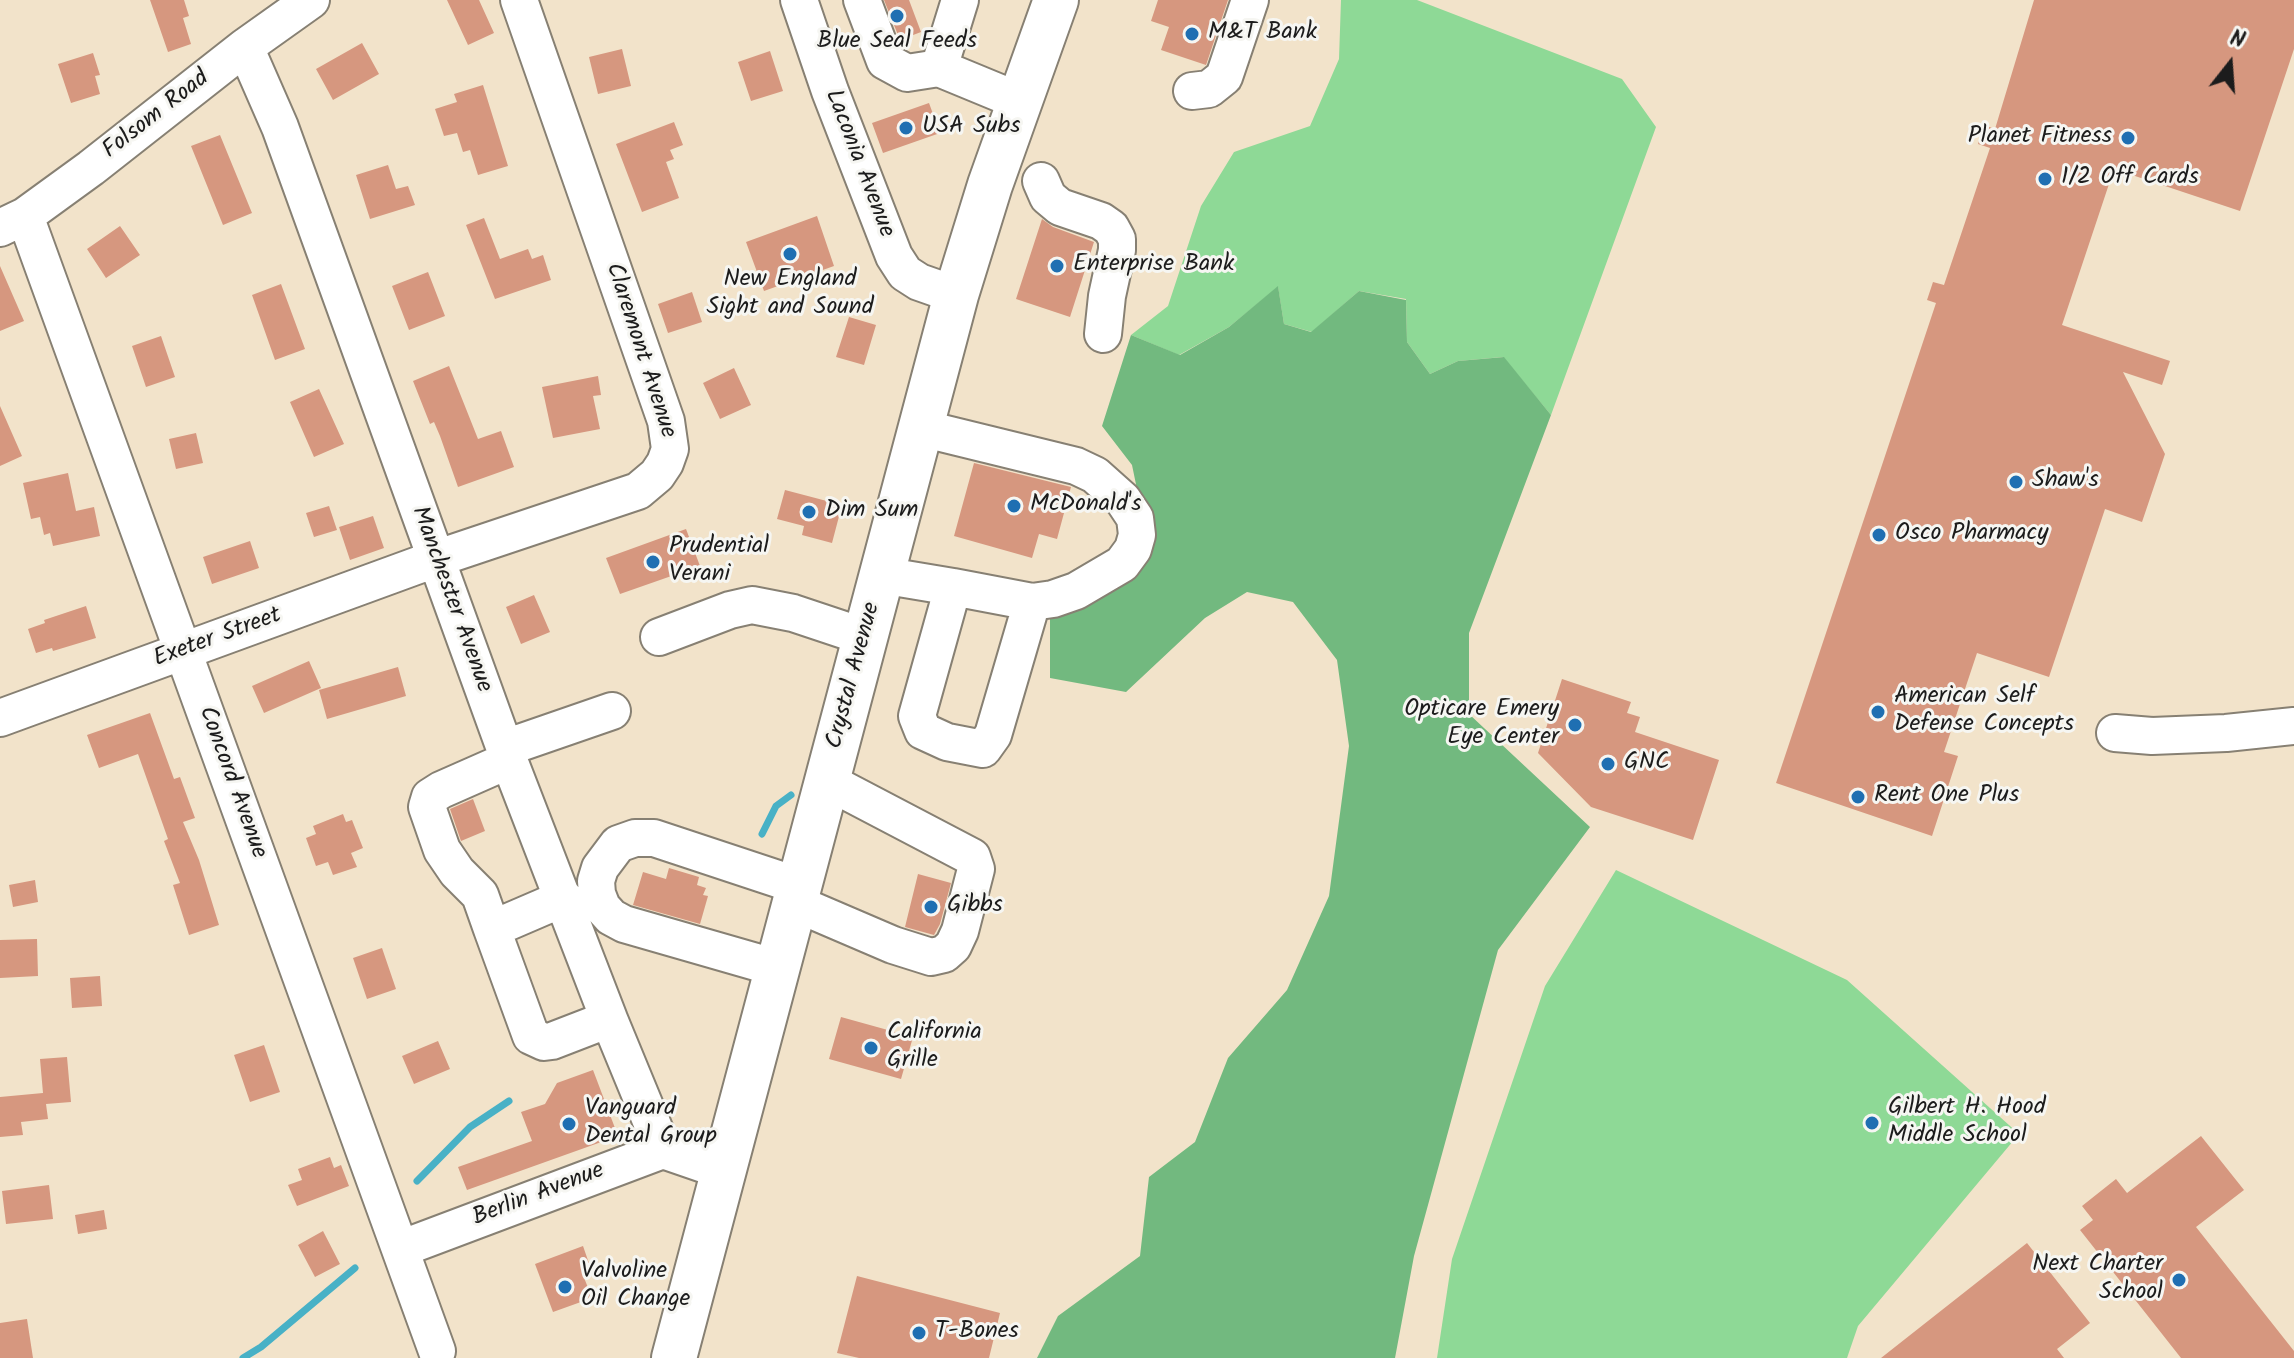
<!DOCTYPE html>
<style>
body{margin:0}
#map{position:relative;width:2294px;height:1358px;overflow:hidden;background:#f2e3ca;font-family:Kalam,sans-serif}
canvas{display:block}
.north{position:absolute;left:2190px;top:24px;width:80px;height:80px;-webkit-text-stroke:6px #f6f6f2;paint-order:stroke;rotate:17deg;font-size:22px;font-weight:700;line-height:32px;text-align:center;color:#1c1c1c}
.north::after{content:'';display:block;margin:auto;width:28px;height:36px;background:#1c1c1c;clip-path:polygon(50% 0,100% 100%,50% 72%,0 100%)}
</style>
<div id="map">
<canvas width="2294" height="1358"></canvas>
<div class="north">N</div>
</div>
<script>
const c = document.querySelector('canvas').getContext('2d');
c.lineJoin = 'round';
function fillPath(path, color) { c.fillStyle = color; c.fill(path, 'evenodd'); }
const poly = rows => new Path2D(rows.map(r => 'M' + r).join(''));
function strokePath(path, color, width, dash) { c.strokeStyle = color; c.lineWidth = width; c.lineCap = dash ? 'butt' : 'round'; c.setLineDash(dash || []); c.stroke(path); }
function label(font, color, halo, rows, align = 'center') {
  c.font = font + ' Kalam,sans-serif'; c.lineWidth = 6; c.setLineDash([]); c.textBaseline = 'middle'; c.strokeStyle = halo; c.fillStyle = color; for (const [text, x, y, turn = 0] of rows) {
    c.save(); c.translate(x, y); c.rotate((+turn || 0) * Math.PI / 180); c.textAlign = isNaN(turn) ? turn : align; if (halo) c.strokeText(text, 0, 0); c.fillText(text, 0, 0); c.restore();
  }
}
fillPath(poly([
 [1341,0,1417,0,1622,79,1656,127,1551,415,1503,357,1458,361,1430,374,1407,342,1406,299,1359,291,1312,332,1284,324,1278,287,1229,327,1179,355,1131,335,1168,306,1201,206,1234,152,1310,126,1339,59],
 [1616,870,1847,980,2019,1134,1858,1326,1847,1358,1437,1358,1452,1259,1545,986]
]), '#8ed996');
fillPath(poly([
 [1278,286,1284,324,1311,332,1359,291,1406,300,1407,342,1430,374,1458,361,1504,357,1551,415,1469,633,1469,714,1590,827,1498,950,1414,1256,1395,1358,1037,1358,1058,1316,1140,1256,1149,1177,1195,1142,1228,1058,1287,990,1329,896,1349,746,1337,660,1293,602,1247,592,1205,618,1126,692,1050,678,1050,616,1145,528,1132,465,1102,426,1131,335,1180,355,1229,327]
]), '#72b97f');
strokePath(poly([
 [762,834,776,806,791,795],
 [417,1181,470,1127,509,1101],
 [243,1358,261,1347,355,1268]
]), '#48b1c6', 7);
fillPath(poly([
 [150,0,184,0,189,16,183,18,191,44,168,52],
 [447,0,479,0,494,33,468,45],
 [884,0,909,0,921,32,900,40],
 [1158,0,1228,0,1206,65,1161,50,1169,27,1151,21],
 [2034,0,2294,0,2294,49,2240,211,2114,169,2062,325,2170,361,2162,385,2123,372,2165,454,2142,522,2105,509,2049,677,1977,653,1944,752,1958,756,1932,836,1776,783,1936,303,1927,300,1933,282,1944,285,1990,148,1978,144,1984,125,1995,129],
 [362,43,379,74,333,100,316,69],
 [622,49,631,86,598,94,589,57],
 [770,51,783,91,751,101,738,62],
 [93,53,100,75,95,76,100,94,71,103,58,64],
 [483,85,508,166,478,175,470,150,463,152,457,133,444,136,435,109,457,102,454,94],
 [929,103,940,133,883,153,872,123],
 [674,122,683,145,670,150,674,159,666,162,679,198,642,212,616,144],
 [220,135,252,213,223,225,191,146],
 [388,165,396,189,408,186,415,205,370,219,356,175],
 [817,216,834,266,764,291,746,242],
 [484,218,500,259,528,249,532,259,543,255,551,280,495,299,466,225],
 [1042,219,1053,227,1094,242,1070,317,1016,299],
 [120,226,140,255,106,278,87,249],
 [0,266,24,321,0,331],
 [428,272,445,316,409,330,392,286],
 [281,284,305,349,275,360,252,295],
 [692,292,702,322,668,333,658,304],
 [849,317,876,325,864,365,836,357],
 [161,336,175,377,146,387,132,346],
 [449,366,478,439,501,431,514,467,458,487,440,436,434,422,430,424,413,381],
 [734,368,751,405,720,419,703,383],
 [598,376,601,395,593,396,600,429,553,438,542,387],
 [319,389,344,444,314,457,290,402],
 [0,406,22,456,0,466],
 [196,433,203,463,176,469,169,439],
 [974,463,1071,487,1057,539,1039,534,1032,558,954,536],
 [68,473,76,511,94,507,100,536,53,546,50,533,44,535,40,517,31,519,23,483],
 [785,490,842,505,832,543,802,535,804,526,777,519],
 [329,506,337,530,314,537,306,513],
 [373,516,384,548,350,560,339,527],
 [686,529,700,566,620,594,606,558],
 [250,541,259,568,212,584,203,557],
 [534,595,550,632,521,644,506,607],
 [86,606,96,638,53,651,52,648,36,653,28,629,45,623,44,620],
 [309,661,321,688,264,713,252,686],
 [398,667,406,696,327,719,319,690],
 [1562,679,1631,702,1627,713,1640,717,1635,732,1719,760,1693,840,1591,807,1538,753],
 [150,713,174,779,180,777,195,818,183,822,199,860,219,925,189,935,173,885,180,883,164,841,168,839,138,754,99,768,87,735],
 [473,799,485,831,461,841,450,809],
 [343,814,346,822,352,820,363,848,351,853,357,867,333,875,328,862,316,866,306,838,316,834,313,826],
 [669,868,699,877,697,885,706,888,703,895,708,896,700,924,633,905,643,872,666,879],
 [918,874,951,883,940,924,934,935,905,927],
 [35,880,38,902,13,907,9,885],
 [37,939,38,976,0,978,0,940],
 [382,948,396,989,367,999,353,958],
 [100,976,102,1006,72,1008,70,978],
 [841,1017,913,1037,901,1079,829,1059],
 [438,1041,450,1069,414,1084,402,1056],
 [264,1045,280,1092,250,1102,234,1055],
 [67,1057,71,1102,46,1104,48,1119,21,1122,23,1135,0,1137,0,1097,43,1093,40,1059],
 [593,1070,618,1136,467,1190,458,1167,532,1141,521,1112,545,1104,557,1083],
 [2201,1136,2244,1190,2196,1227,2294,1351,2294,1358,2181,1358,2080,1230,2093,1220,2082,1206,2116,1179,2127,1193],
 [330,1157,334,1168,341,1165,349,1186,297,1206,288,1185,302,1180,298,1169],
 [49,1185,53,1219,6,1224,2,1191],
 [104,1210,107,1229,78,1234,75,1215],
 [323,1231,340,1264,315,1277,298,1245],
 [2027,1243,2090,1323,2057,1349,2064,1358,1881,1358],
 [583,1246,592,1272,583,1275,592,1298,553,1312,535,1264],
 [857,1276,1000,1313,989,1358,859,1358,837,1353],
 [27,1319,33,1358,0,1358,0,1323]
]), '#d6977f');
const minor = poly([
 [799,0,830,91,894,256,905,273,919,282,956,295],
 [862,0,885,61,907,73,939,68],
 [960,0,939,68,1019,101],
 [245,47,280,127,509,760,609,1019,663,1150],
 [1192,91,1209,89,1224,77,1250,0],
 [1041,181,1048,197,1060,207,1101,221,1111,228,1117,239,1117,250,1107,296,1103,334],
 [25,216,437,1351],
 [0,228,25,216,91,168,245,47,311,0],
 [881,575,953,587,917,716,923,731,947,742,983,749,993,735,1032,602,1053,599,1076,591,1122,564,1133,549,1137,535,1135,518,1123,500,1095,475,1076,466,921,428],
 [953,587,1032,602],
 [659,637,730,610,752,605,793,613,865,637],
 [0,718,435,559,638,491,657,475,665,463,670,449,666,421,519,0],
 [2115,733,2152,736,2226,733,2294,726],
 [505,748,612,711],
 [564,898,492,929,531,1036,544,1042,552,1041,609,1019],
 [795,903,893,945,931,957,944,954,953,946,960,931,976,869,972,857,827,781],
 [492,929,480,895,457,872,442,850,427,807,430,797,441,790,509,760],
 [777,968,624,924,611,917,602,907,597,894,596,881,600,868,618,844,635,838,654,838,799,886],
 [400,1249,663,1150,724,1171]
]);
const major = poly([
 [674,1358,956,295,990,185,1056,0]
]);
strokePath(minor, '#878073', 40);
strokePath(major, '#878073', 48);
strokePath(minor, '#fff', 36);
strokePath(major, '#fff', 44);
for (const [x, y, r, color] of [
 [897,16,8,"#1f6fb2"],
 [1192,34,8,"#1f6fb2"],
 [906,128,8,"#1f6fb2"],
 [2128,138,8,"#1f6fb2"],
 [2045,179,8,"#1f6fb2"],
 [790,254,8,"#1f6fb2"],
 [1057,266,8,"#1f6fb2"],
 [2016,482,8,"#1f6fb2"],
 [1014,506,8,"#1f6fb2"],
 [809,512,8,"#1f6fb2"],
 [1879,535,8,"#1f6fb2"],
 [653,562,8,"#1f6fb2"],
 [1878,712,8,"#1f6fb2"],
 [1575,725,8,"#1f6fb2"],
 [1608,764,8,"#1f6fb2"],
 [1858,797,8,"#1f6fb2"],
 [931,907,8,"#1f6fb2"],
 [871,1048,8,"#1f6fb2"],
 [1872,1123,8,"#1f6fb2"],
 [569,1124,8,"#1f6fb2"],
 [2179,1280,8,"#1f6fb2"],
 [565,1287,8,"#1f6fb2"],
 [919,1333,8,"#1f6fb2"]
]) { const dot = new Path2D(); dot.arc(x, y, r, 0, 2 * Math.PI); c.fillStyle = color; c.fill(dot); strokePath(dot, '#f6f6f2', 3); }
label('24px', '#1c1c1c', '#f6f6f2', [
 ["M&T Bank",1208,34],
 ["Blue Seal Feeds",897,43,"center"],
 ["USA Subs",922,128],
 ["Planet Fitness",2112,138,"right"],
 ["1/2 Off Cards",2061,179],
 ["Enterprise Bank",1073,266],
 ["New England",790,281,"center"],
 ["Sight and Sound",790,309,"center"],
 ["Shaw's",2032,482],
 ["McDonald's",1030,506],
 ["Dim Sum",825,512],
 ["Osco Pharmacy",1895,535],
 ["Prudential",669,548],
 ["Verani",669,576],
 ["American Self",1894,698],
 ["Defense Concepts",1894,726],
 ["Opticare Emery",1559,711,"right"],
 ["Eye Center",1559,739,"right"],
 ["GNC",1624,764],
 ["Rent One Plus",1874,797],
 ["Gibbs",947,907],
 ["California",887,1034],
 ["Grille",887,1062],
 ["Gilbert H. Hood",1888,1109],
 ["Middle School",1888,1137],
 ["Vanguard",585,1110],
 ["Dental Group",585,1138],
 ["Next Charter",2163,1266,"right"],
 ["School",2163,1294,"right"],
 ["Valvoline",581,1273],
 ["Oil Change",581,1301],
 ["T-Bones",935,1333]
], 'left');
label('24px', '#1c1c1c', '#f6f6f2', [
 ["Folsom Road",157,116,-38],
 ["Laconia Avenue",858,164,69],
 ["Claremont Avenue",639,351,72],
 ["Manchester Avenue",450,600,70],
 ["Exeter Street",218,639,-20],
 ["Crystal Avenue",855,676,-75],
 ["Concord Avenue",231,783,70],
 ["Berlin Avenue",539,1196,-21]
]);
</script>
